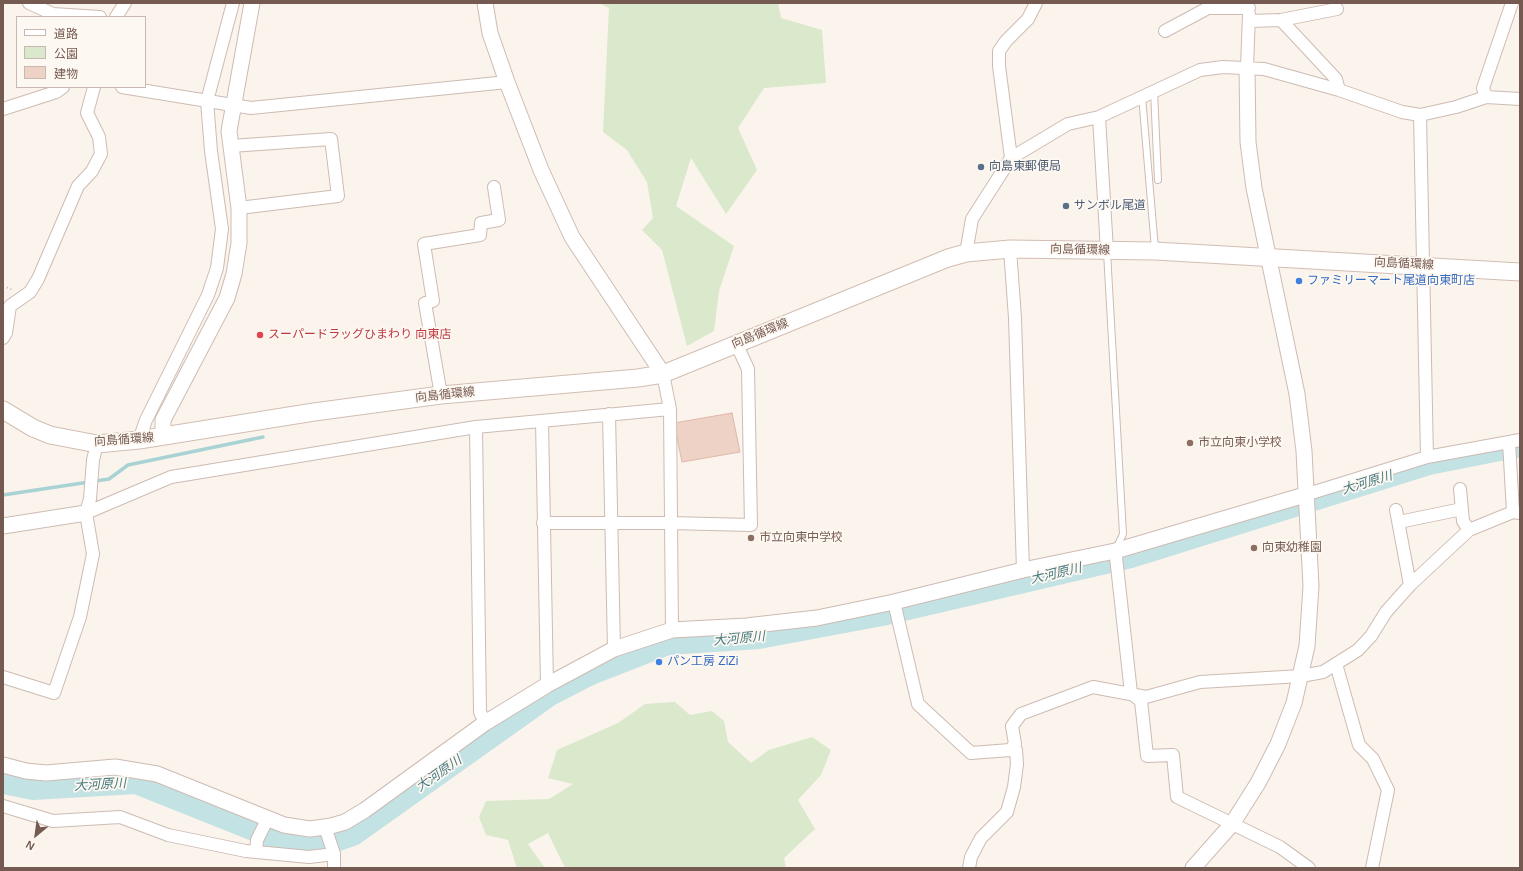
<!DOCTYPE html>
<meta charset="utf-8">
<style>
body{margin:0}
#map{position:relative;width:1523px;height:871px;overflow:hidden;background:#fbf4ec;font-family:Arial,"Noto Sans JP",sans-serif}
canvas{display:block}
.frame{position:absolute;inset:0;border:4px solid #755a51;pointer-events:none}
.legend{position:absolute;left:16px;top:16px;width:130px;height:72px;box-sizing:border-box;background:#fef8f3;border:1px solid #c7b9b2;margin:0;padding:5px 7px;list-style:none;font-size:12px;color:#755a51}
.legend li{display:flex;align-items:center;gap:8px;height:20px}
.legend b{width:20px;border:1px solid #c7b9b2}
.north{position:absolute;left:16px;top:815px;width:40px;height:40px;-webkit-text-stroke:3px #fef8f3;paint-order:stroke;rotate:209deg;font-size:11px;font-weight:700;line-height:16px;text-align:center;color:#755a51}
.north::after{content:'';display:block;margin:auto;width:14px;height:18px;background:#755a51;clip-path:polygon(50% 0,100% 100%,50% 72%,0 100%)}
</style>
<div id="map">
<canvas width="1523" height="871"></canvas>
<div class="frame"></div>
<ul class="legend">
<li><b style="height:5px;background:#fff"></b>道路</li>
<li><b style="height:11px;background:#dae8cb"></b>公園</li>
<li><b style="height:11px;background:#eed2c6"></b>建物</li>
</ul>
<div class="north">N</div>
</div>
<script>
const c = document.querySelector('canvas').getContext('2d');
c.lineJoin = 'round';
function fillPath(path, color) { c.fillStyle = color; c.fill(path, 'evenodd'); }
const poly = rows => new Path2D(rows.map(r => 'M' + r).join(''));
function strokePath(path, color, width, dash) { c.strokeStyle = color; c.lineWidth = width; c.lineCap = dash ? 'butt' : 'round'; c.setLineDash(dash || []); c.stroke(path); }
function label(font, color, halo, rows, align = 'center') {
  c.font = font + ' Arial,"Noto Sans JP",sans-serif'; c.lineWidth = 3.5; c.setLineDash([]); c.textBaseline = 'middle'; c.strokeStyle = halo; c.fillStyle = color; for (const [text, x, y, turn = 0] of rows) {
    c.save(); c.translate(x, y); c.rotate((+turn || 0) * Math.PI / 180); c.textAlign = isNaN(turn) ? turn : align; if (halo) c.strokeText(text, 0, 0); c.fillText(text, 0, 0); c.restore();
  }
}
fillPath(poly([
 [599,3,778,3,781,18,822,30,826,83,764,88,738,128,757,170,726,214,691,158,676,206,734,246,719,291,714,331,687,346,662,250,642,230,653,218,647,182,627,150,603,132,609,8],
 [675,702,690,715,712,711,724,721,728,742,751,763,769,750,812,737,831,750,821,775,798,800,815,829,784,858,786,868,565,868,548,833,528,844,545,868,517,868,508,840,486,835,479,817,486,801,549,799,573,784,548,778,557,750,618,723,645,704]
]), '#dae8cb');
strokePath(poly([
 [3,495,109,479,128,465,263,437]
]), '#a9d2d4', 3.5);
strokePath(poly([
 [3,783,33,789,136,783,289,844,319,847,353,835,550,695,591,674,668,644,759,638,882,615,1131,557,1429,464,1520,446]
]), '#c2e2e4', 22);
const building = poly([
 [732,413,740,452,682,462,674,423,732,413]
]);
fillPath(building, '#eed2c6');
strokePath(building, '#dfb7a8', 1);
const service = poly([
 [1154,91,1158,180],
 [1142,96,1155,249],
 [1107,252,1123,534,1116,549]
]);
const minor = poly([
 [29,3,53,14,100,17],
 [116,17,125,3],
 [1281,20,1336,79,1339,90],
 [1249,21,1281,20,1337,9],
 [1165,31,1208,8,1249,8],
 [1247,68,1249,14],
 [122,87,251,108,507,82],
 [1486,97,1483,88,1512,3],
 [3,109,56,92,63,87],
 [1420,115,1427,457],
 [1099,117,1107,251],
 [231,146,331,139,338,196,239,208],
 [1011,158,999,66,999,51,1006,41,1028,19,1036,3],
 [1010,249,1015,318,1023,570],
 [966,253,972,219,1011,158,1068,124,1099,117,1200,70,1223,67,1264,69,1339,90,1402,112,1420,115,1456,107,1486,97,1520,99],
 [3,338,6,333,10,306,30,292,38,279,78,186,92,171,101,154,99,137,87,113,94,87],
 [663,374,670,409,672,630],
 [441,395,425,303,433,301,424,244,480,235,481,223,499,220,494,187],
 [609,414,614,649],
 [542,421,547,685],
 [476,427,480,712,485,723],
 [139,440,146,420,208,295,217,268,222,229,211,151,207,101,233,3],
 [1509,442,1513,512],
 [1460,489,1463,521,1469,530],
 [1308,494,1427,457,1520,440],
 [1396,510,1410,585],
 [86,513,171,477,476,427,670,409],
 [1399,522,1462,509],
 [543,523,670,523,751,525,748,369,736,343],
 [1116,557,1131,693,1141,701,1147,756,1173,755,1177,797,1280,847,1309,868],
 [894,602,918,704,971,753,1010,750,1015,744,1012,726,1021,714,1093,687,1146,697,1200,682,1301,676,1323,672,1358,650,1371,636,1386,612,1410,585,1469,530,1513,512,1520,513],
 [1336,664,1359,745,1373,759,1388,790,1372,868],
 [3,677,54,693,80,617,93,554,86,513,90,499,93,460,97,444],
 [3,806,53,821,120,817,168,835,246,851,309,857,334,854],
 [325,827,334,854,334,868],
 [256,852,257,840,268,818],
 [969,868,971,857,981,838,1007,812,1014,787,1017,764,1016,750,1013,748]
]);
const tertiary = poly([
 [485,3,490,33,507,82,541,170,572,237,663,374],
 [163,436,163,420,227,298,234,274,239,243,239,208,229,131,252,3],
 [3,526,86,513],
 [3,765,26,771,46,773,115,767,157,774,284,825,310,829,331,826,345,822,365,810,485,723,547,685,614,649,672,630,746,626,817,618,894,602,1023,570,1115,551,1308,494],
 [1193,868,1232,824,1258,783,1278,744,1294,703,1307,646,1311,586,1304,451,1297,394,1254,188,1248,142,1247,68]
]);
const secondary = poly([
 [3,410,33,428,50,435,97,444,139,440,314,412,441,395,638,378,663,374,948,258,966,253,1010,249,1155,251,1520,272]
]);
strokePath(service, '#cdbbb3', 8);
strokePath(minor, '#cdbbb3', 14);
strokePath(tertiary, '#cdbbb3', 17);
strokePath(secondary, '#d2bdb3', 19);
strokePath(poly([
 [3,286,13,290]
]), '#d3b5a9', 2, [1, 3]);
strokePath(service, '#fff', 6);
strokePath(minor, '#fff', 12);
strokePath(tertiary, '#fff', 15);
strokePath(secondary, '#fff', 17);
for (const [x, y, r, color] of [
 [981,167,4,"#5c6f8a"],
 [1066,206,4,"#5c6f8a"],
 [1299,281,4,"#3f7fe0"],
 [260,335,4,"#e0444e"],
 [1190,443,4,"#8d6e63"],
 [751,538,4,"#8d6e63"],
 [1254,548,4,"#8d6e63"],
 [659,662,4,"#3f7fe0"]
]) { const dot = new Path2D(); dot.arc(x, y, r, 0, 2 * Math.PI); c.fillStyle = color; c.fill(dot); strokePath(dot, '#fef8f3', 1.5); }
label('12px', '#4e5e75', '#fef8f3', [
 ["向島東郵便局",989,167],
 ["サンボル尾道",1074,206]
], 'left');
label('12px', '#755a51', '#fef8f3', [
 ["向島循環線",1080,250,1],
 ["向島循環線",1404,264,3],
 ["向島循環線",760,334,-22],
 ["向島循環線",445,395,-6],
 ["向島循環線",124,440,-4]
]);
label('12px', '#366cbe', '#fef8f3', [
 ["ファミリーマート尾道向東町店",1307,281],
 ["パン工房 ZiZi",667,662]
], 'left');
label('12px', '#be3a42', '#fef8f3', [
 ["スーパードラッグひまわり 向東店",268,335]
], 'left');
label('12px', '#785e54', '#fef8f3', [
 ["市立向東小学校",1198,443],
 ["市立向東中学校",759,538],
 ["向東幼稚園",1262,548]
], 'left');
label('italic 13px', '#487b7f', '#fef8f3', [
 ["大河原川",1367,483,-17],
 ["大河原川",1056,574,-13],
 ["大河原川",739,639,-5],
 ["大河原川",439,774,-35],
 ["大河原川",100,785,-3]
]);
</script>
